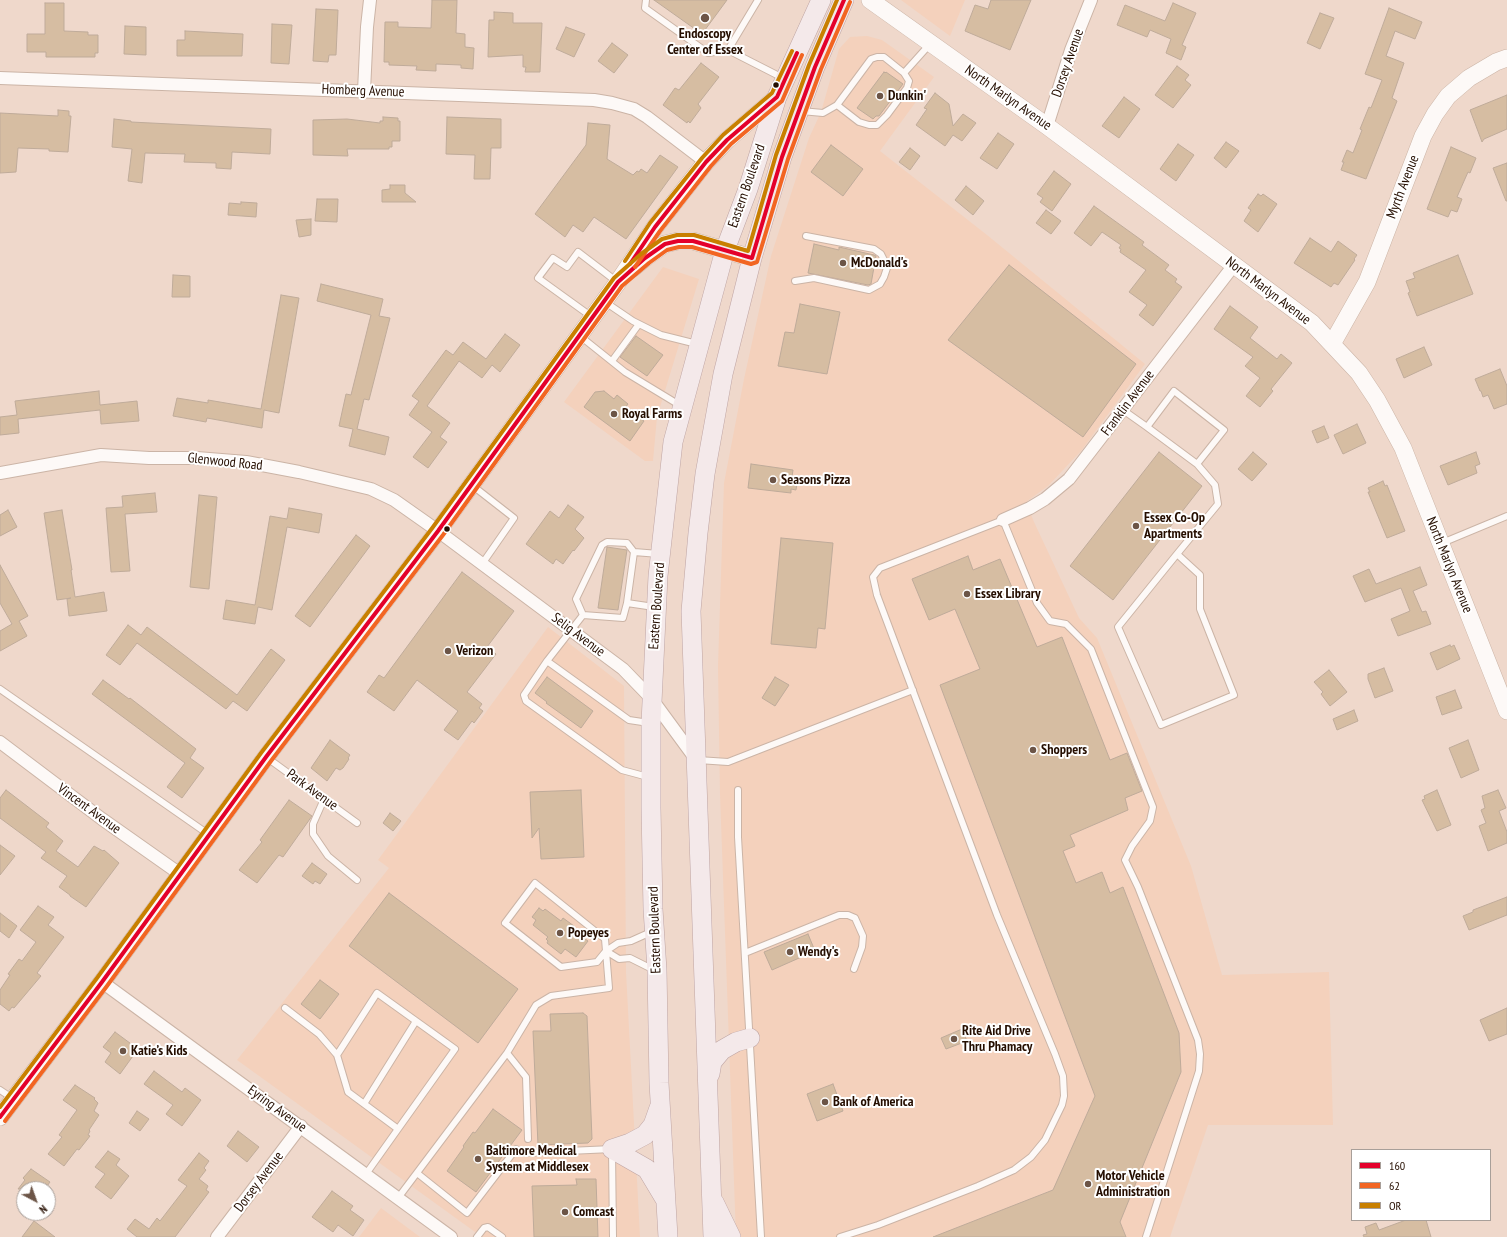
<!DOCTYPE html>
<meta charset="utf-8">
<style>
body{margin:0}
#map{position:relative;width:1507px;height:1237px;overflow:hidden;background:#efd8cb;font-family:"PT Sans Narrow",sans-serif}
canvas{display:block}
.legend{position:absolute;left:1351px;top:1149px;width:140px;height:72px;box-sizing:border-box;background:#fff;border:1px solid #a89f99;margin:0;padding:5px 7px;list-style:none;font-size:12px;color:#250e00}
.legend li{display:flex;align-items:center;gap:8px;height:20px}
.legend b{width:20px;border:1px solid #a89f99}
.north{position:absolute;left:16px;top:1181px;width:40px;height:40px;box-sizing:border-box;background:#fff;border:1px solid #a89f99;border-radius:50%;rotate:139deg;font-size:11px;font-weight:700;line-height:16px;text-align:center;color:#250e00}
.north::after{content:'';display:block;margin:auto;width:14px;height:18px;background:#6c5547;clip-path:polygon(50% 0,100% 100%,50% 72%,0 100%)}
</style>
<div id="map">
<canvas width="1507" height="1237"></canvas>
<ul class="legend">
<li><b style="height:5px;background:#e4002b"></b>160</li>
<li><b style="height:5px;background:#f26522"></b>62</li>
<li><b style="height:5px;background:#c87f00"></b>OR</li>
</ul>
<div class="north">N</div>
</div>
<script>
const c = document.querySelector('canvas').getContext('2d');
c.lineJoin = 'round';
function fillPath(path, color) { c.fillStyle = color; c.fill(path, 'evenodd'); }
const poly = rows => new Path2D(rows.map(r => 'M' + r).join(''));
function strokePath(path, color, width, dash) { c.strokeStyle = color; c.lineWidth = width; c.lineCap = dash ? 'butt' : 'round'; c.setLineDash(dash || []); c.stroke(path); }
function label(font, color, halo, rows, align = 'center') {
  c.font = font + ' "PT Sans Narrow",sans-serif'; c.lineWidth = 4; c.setLineDash([]); c.textBaseline = 'middle'; c.strokeStyle = halo; c.fillStyle = color; for (const [text, x, y, turn = 0] of rows) {
    c.save(); c.translate(x, y); c.rotate((+turn || 0) * Math.PI / 180); c.textAlign = isNaN(turn) ? turn : align; if (halo) c.strokeText(text, 0, 0); c.fillText(text, 0, 0); c.restore();
  }
}
fillPath(poly([
 [901,0,965,0,950,36],
 [867,36,882,40,934,77,880,151,987,235,1145,364,1081,451,1048,486,1026,502,1034,522,1079,618,1097,638,1191,866,1222,975,1329,972,1333,1125,1208,1125,1170,1237,736,1237,720,794,718,666,724,483,744,379,771,256,809,138,821,112,839,49,850,37],
 [663,267,699,279,657,417,653,461,645,461,564,402],
 [548,627,624,686,626,972,640,1237,482,1237,237,1060,389,868,378,860],
 [381,1208,420,1237,359,1237]
]), '#f4d1bc');
const building = poly([
 [432,0,457,0,456,33,465,34,465,47,474,48,473,69,461,68,461,65,436,64,436,71,416,70,417,66,389,65,389,62,384,62,385,22,398,22,398,27,431,28,432,0],
 [654,0,727,0,702,34,654,0],
 [991,0,1031,0,1010,50,965,31,975,5,988,9,991,0],
 [45,3,64,3,64,31,88,32,88,35,98,35,98,53,95,53,95,57,46,57,46,52,27,52,27,34,45,34,45,3],
 [1173,3,1196,13,1182,45,1186,47,1181,60,1166,53,1171,39,1150,30,1147,37,1117,25,1125,5,1165,21,1173,3],
 [1389,8,1422,22,1415,39,1395,31,1386,56,1404,63,1392,98,1397,101,1366,179,1341,170,1344,162,1342,162,1347,150,1353,153,1362,130,1360,129,1369,107,1371,108,1382,80,1365,74,1389,8],
 [316,9,338,10,336,55,329,55,328,62,313,61,316,9],
 [494,12,513,13,513,23,542,23,540,72,525,72,526,67,523,67,523,55,488,57,489,20,494,20,494,12],
 [1320,13,1334,18,1320,49,1307,43,1320,13],
 [272,24,292,25,289,64,271,63,272,24],
 [125,26,146,27,146,55,124,54,125,26],
 [566,27,585,34,574,57,556,49,566,27],
 [185,31,243,34,242,56,177,56,177,40,185,40,185,31],
 [612,43,628,55,614,73,598,61,612,43],
 [701,63,719,77,698,104,701,108,690,123,688,121,687,123,663,105,675,88,679,90,701,63],
 [1177,66,1189,75,1185,80,1191,85,1173,108,1155,95,1177,66],
 [884,72,885,73,886,72,903,84,879,116,876,116,873,119,857,108,884,72],
 [935,93,949,104,953,126,963,114,976,123,962,141,953,135,945,146,916,125,927,109,924,108,935,93],
 [1507,95,1507,129,1484,139,1482,142,1470,110,1507,95],
 [1124,97,1140,109,1119,138,1102,126,1124,97],
 [58,110,69,111,69,116,71,116,68,152,49,151,49,149,18,148,16,172,0,173,0,113,58,116,58,110],
 [383,117,398,118,398,121,400,121,400,141,392,141,392,147,389,147,389,149,347,149,348,156,313,155,313,120,347,119,380,123,380,121,383,121,383,117],
 [447,117,501,119,501,148,491,148,490,179,474,179,475,155,446,154,447,117],
 [114,119,131,121,131,122,271,129,270,154,232,152,231,169,216,168,216,163,184,162,185,154,145,153,142,183,128,181,132,149,112,147,114,119],
 [588,123,610,125,607,159,633,175,637,171,639,172,641,169,647,173,660,155,678,167,626,239,594,217,583,232,573,225,565,237,535,214,586,145,588,123],
 [998,133,1014,144,997,169,980,158,998,133],
 [1226,142,1239,151,1226,168,1214,158,1226,142],
 [1178,144,1194,155,1176,181,1160,169,1178,144],
 [831,145,863,169,843,196,811,172,831,145],
 [1451,147,1476,158,1470,173,1468,172,1457,197,1462,199,1457,212,1451,210,1448,217,1427,209,1451,147],
 [910,148,920,156,910,170,899,162,910,148],
 [1507,163,1507,201,1506,201,1493,168,1507,163],
 [1054,171,1071,184,1052,211,1040,202,1043,198,1037,194,1054,171],
 [390,185,405,185,405,193,416,202,382,202,382,190,390,189,390,185],
 [966,186,984,201,973,215,955,200,966,186],
 [1258,194,1261,196,1263,194,1277,204,1258,232,1244,221,1251,210,1248,208,1258,194],
 [317,199,338,199,337,222,315,221,317,199],
 [241,202,257,203,256,217,228,215,229,203,241,204,241,202],
 [1094,206,1144,242,1142,245,1169,265,1165,270,1177,279,1175,282,1182,287,1153,326,1139,315,1147,305,1129,292,1146,270,1120,252,1121,249,1119,248,1121,245,1102,232,1091,246,1074,233,1094,206],
 [1046,210,1061,221,1051,234,1036,223,1046,210],
 [311,219,311,235,299,237,296,220,311,219],
 [1310,238,1331,252,1338,241,1357,255,1354,259,1355,260,1338,285,1334,283,1331,287,1294,263,1310,238],
 [814,244,839,250,839,247,874,255,876,256,871,284,868,285,808,273,814,244],
 [1458,255,1473,294,1417,316,1408,293,1410,292,1406,281,1415,278,1413,273,1458,255],
 [1009,265,1136,364,1083,437,948,340,1009,265],
 [173,275,190,276,190,297,172,297,173,275],
 [321,284,383,299,379,316,390,318,369,400,364,399,357,429,389,437,385,455,349,446,353,429,339,426,346,394,351,395,371,315,317,301,321,284],
 [281,295,299,298,279,413,264,410,262,428,207,418,206,422,173,416,177,398,208,403,208,400,261,409,281,295],
 [800,304,840,312,827,374,778,366,785,332,794,333,800,304],
 [1230,306,1258,327,1250,338,1277,359,1281,354,1292,363,1271,389,1273,391,1260,407,1246,396,1260,378,1245,366,1253,357,1214,329,1230,306],
 [505,334,520,345,500,372,492,365,482,378,459,361,427,406,450,423,440,437,447,442,428,468,413,457,432,432,409,415,419,401,412,396,446,350,453,355,463,342,486,359,505,334],
 [636,336,663,355,647,376,620,357,636,336],
 [1424,347,1432,365,1404,378,1396,359,1424,347],
 [1500,369,1507,386,1507,404,1494,409,1488,395,1483,397,1481,391,1480,391,1475,379,1500,369],
 [99,391,100,405,137,401,139,421,101,424,100,410,18,419,19,433,0,435,0,417,17,415,15,401,99,391],
 [604,391,614,399,617,395,628,404,625,408,644,421,630,441,584,407,595,392,604,391],
 [1357,424,1366,443,1343,454,1334,435,1357,424],
 [1324,426,1329,438,1317,443,1312,431,1324,426],
 [1159,452,1202,486,1113,600,1070,566,1159,452],
 [1253,452,1267,464,1252,481,1238,469,1253,452],
 [1476,452,1480,464,1475,466,1477,473,1448,485,1440,466,1476,452],
 [751,464,793,470,792,477,798,477,796,490,791,489,791,493,748,488,751,464],
 [1383,481,1385,486,1387,485,1405,531,1387,538,1368,492,1370,492,1368,488,1383,481],
 [155,493,157,512,125,514,130,571,111,572,106,508,123,507,122,496,155,493],
 [199,495,217,497,209,589,190,587,199,495],
 [568,505,584,517,575,529,584,538,574,551,573,550,563,564,556,559,553,564,526,544,550,511,559,518,568,505],
 [289,508,322,514,319,533,287,527,272,610,258,607,255,624,223,619,226,600,255,605,270,516,287,519,289,508],
 [8,510,17,527,0,536,0,515,8,510],
 [62,510,72,570,71,570,75,597,104,592,107,611,69,616,67,599,71,598,57,600,44,513,62,510],
 [356,535,370,546,310,627,295,616,356,535],
 [781,538,833,543,825,629,818,628,816,648,771,644,781,538],
 [607,547,627,550,618,610,598,608,607,547],
 [968,556,973,570,1000,559,1037,647,1062,637,1110,760,1127,753,1142,791,1125,798,1128,810,1070,835,1075,846,1063,851,1076,883,1102,872,1110,893,1123,887,1179,1033,1181,1072,1120,1222,1126,1237,933,1237,1053,1190,1095,1096,940,685,980,669,955,609,929,620,912,579,968,556],
 [0,565,28,616,19,621,27,636,0,651,0,631,12,624,0,603,0,565],
 [1420,567,1427,585,1413,591,1422,612,1426,611,1431,624,1398,636,1391,619,1410,611,1401,588,1365,602,1353,576,1369,569,1376,584,1420,567],
 [462,572,514,611,487,647,496,654,467,692,482,704,479,708,483,711,474,723,472,721,458,740,444,730,458,711,417,680,394,711,367,692,379,675,384,678,462,572],
 [128,625,141,635,147,627,237,695,271,649,285,660,247,711,233,701,226,709,137,643,120,665,106,655,128,625],
 [1450,645,1451,647,1454,645,1460,659,1437,670,1430,653,1450,645],
 [1384,668,1393,691,1375,698,1368,679,1368,674,1384,668],
 [1329,670,1347,692,1330,706,1321,694,1323,692,1314,682,1329,670],
 [547,677,593,711,581,728,546,703,547,702,535,693,547,677],
 [775,677,789,685,775,706,762,698,775,677],
 [103,680,129,699,130,698,196,749,190,758,204,768,182,798,167,787,185,763,92,694,103,680],
 [1455,690,1462,708,1442,715,1436,697,1455,690],
 [1354,710,1358,721,1337,730,1333,719,1354,710],
 [330,740,350,755,348,758,349,759,343,768,340,770,336,768,327,781,311,768,330,740],
 [1468,740,1479,770,1461,778,1449,748,1468,740],
 [6,790,49,823,46,827,63,841,56,851,78,867,94,846,103,851,104,850,119,863,86,907,70,896,70,895,59,887,67,876,41,858,46,852,0,818,0,798,6,790],
 [581,790,584,857,541,859,539,828,532,838,530,792,581,790],
 [1437,790,1451,825,1437,831,1422,800,1425,799,1424,796,1437,790],
 [1498,790,1506,808,1499,811,1507,832,1507,843,1488,851,1479,826,1486,823,1481,810,1485,808,1482,796,1498,790],
 [289,800,312,816,283,857,279,855,257,883,239,870,262,842,260,840,289,800],
 [390,813,401,821,393,831,383,823,390,813],
 [0,845,15,856,0,875,0,845],
 [312,863,327,874,320,884,315,881,313,884,302,876,312,863],
 [389,893,518,989,478,1043,349,946,389,893],
 [1507,897,1507,915,1469,930,1463,916,1473,912,1473,910,1507,897],
 [38,906,54,917,48,925,64,937,37,973,41,976,14,1008,12,1007,9,1011,0,1004,0,990,10,975,8,974,19,959,22,961,36,942,20,930,38,906],
 [539,908,543,911,545,909,561,921,563,918,574,926,572,929,588,941,576,957,565,949,561,954,547,943,548,941,546,939,548,937,533,925,536,920,532,917,539,908],
 [0,913,17,926,9,938,0,931,0,913],
 [808,934,815,951,772,970,764,952,808,934],
 [320,980,339,994,320,1019,301,1004,320,980],
 [1507,1008,1507,1034,1489,1041,1480,1020,1507,1008],
 [583,1013,587,1016,592,1139,588,1143,538,1145,533,1031,551,1031,550,1014,583,1013],
 [962,1029,967,1041,946,1049,941,1038,962,1029],
 [115,1032,138,1049,120,1074,105,1062,111,1053,103,1047,115,1032],
 [154,1071,182,1092,185,1088,201,1100,182,1126,166,1114,173,1105,144,1084,154,1071],
 [833,1084,843,1111,817,1121,807,1094,833,1084],
 [75,1085,95,1098,94,1099,98,1103,94,1111,99,1115,89,1130,90,1131,88,1135,90,1136,79,1150,77,1149,64,1166,48,1154,62,1137,59,1135,77,1110,63,1100,75,1085],
 [493,1109,522,1130,476,1192,447,1171,464,1147,463,1146,473,1132,475,1133,493,1109],
 [137,1111,149,1119,140,1131,129,1123,137,1111],
 [238,1131,259,1147,247,1162,227,1146,238,1131],
 [108,1151,120,1159,116,1165,129,1176,111,1199,95,1187,105,1174,95,1167,108,1151],
 [199,1153,209,1161,204,1168,206,1170,199,1179,208,1186,206,1190,209,1192,175,1237,137,1237,127,1229,135,1219,149,1229,157,1218,160,1221,187,1186,178,1180,199,1153],
 [31,1169,50,1182,45,1189,18,1189,25,1180,23,1178,31,1169],
 [576,1179,596,1179,598,1237,534,1237,532,1186,577,1185,576,1179],
 [332,1191,353,1206,350,1210,364,1220,353,1236,338,1225,333,1232,312,1217,332,1191],
 [1406,1220,1426,1220,1431,1237,1364,1237,1363,1235,1367,1234,1365,1227,1376,1223,1379,1230,1406,1220],
 [34,1221,55,1237,22,1237,34,1221]
]);
fillPath(building, '#d6bda2');
strokePath(building, '#bfab9a', 1);
const lane = poly([
 [646,0,645,8,708,53,728,50],
 [758,0,728,50,783,78],
 [837,105,859,122,869,125,877,125,887,115,907,88,909,81,904,73],
 [801,111,823,113,837,105,871,59,877,57,884,57,904,73,930,44],
 [795,281,814,278,869,290,880,284,884,277,887,268,885,262,881,254,874,249,806,236],
 [605,302,633,321,661,335,697,344],
 [592,317,538,278,553,258,567,267,578,252,616,281],
 [580,336,625,372,681,406],
 [612,361,639,324],
 [1123,410,1147,427,1174,391,1224,430,1197,464,1215,485,1218,504,1177,554,1200,575,1200,609,1234,695,1161,725,1118,627,1177,554],
 [1147,427,1197,464],
 [473,486,514,518,482,564],
 [1442,543,1507,516],
 [654,607,627,603,634,552,659,554],
 [583,615,576,599,602,545,607,542,627,543,634,552],
 [547,661,583,615,623,618,627,603],
 [0,689,208,834],
 [266,757,357,823],
 [698,760,728,762,913,690],
 [648,777,622,770,526,701,524,695,547,661,629,720,649,723],
 [738,790,738,837,761,1237],
 [324,799,313,824,313,834,328,856,357,880],
 [651,932,631,941,618,943,606,951,619,959,630,958,654,970],
 [745,953,839,915,848,915,855,918,863,936,862,947,854,969],
 [285,1008,319,1034,337,1055],
 [507,1053,536,1005,551,996,609,988,605,939,535,883,505,923,561,967,597,962,606,951],
 [0,1090,12,1098],
 [364,1104,416,1021],
 [417,1173,467,1213,516,1149,524,1153,612,1149,613,1237],
 [366,1174,398,1129,348,1092,337,1055,377,993,455,1049,398,1129],
 [398,1198,507,1053,526,1077,528,1139],
 [477,1237,484,1228,488,1227,502,1237],
 [840,1237,878,1225,978,1186,1014,1170,1031,1157,1045,1140,1062,1105,1064,1096,1063,1076,1055,1054,997,915,877,595,873,577,880,568,1003,520,1037,603,1050,621,1066,624,1091,649,1153,807,1150,821,1132,846,1125,860,1138,887,1198,1040,1200,1054,1199,1071,1146,1237]
]);
const street = poly([
 [0,78,594,100,612,103,634,109,647,117,706,162],
 [364,91,367,27,370,0],
 [1047,126,1071,50,1091,0],
 [0,473,101,455,149,458,197,458,246,462,299,472,371,489,394,500,438,531,623,669,651,698,695,758],
 [1003,520,1030,508,1045,499,1069,479,1234,265],
 [0,742,102,819,180,874],
 [102,982,451,1237],
 [217,1237,301,1126]
]);
const secondary = poly([
 [870,0,1047,126,1312,323,1359,373,1377,400,1403,448,1507,711],
 [633,268,645,258,665,244,678,241,693,241,752,258],
 [1332,344,1367,282,1423,136,1435,114,1448,96,1469,78,1496,62,1507,58],
 [0,1117,102,982,266,757,438,531,618,282,655,227,706,162,727,140,777,97]
]);
const primary = poly([
 [710,1074,712,1062,722,1050,736,1042,750,1038],
 [612,1149,647,1169,665,1199],
 [612,1149,630,1143,645,1135,653,1125,659,1108],
 [714,1202,731,1237],
 [668,1237,659,1083,657,970,653,909,651,808,651,723,658,576,673,442,725,250,748,189,777,97,821,0],
 [713,1237,691,611,698,533,705,474,723,374,752,258,782,157,815,67,844,0]
]);
strokePath(lane, '#cbb4a6', 8);
strokePath(street, '#cbb4a6', 14);
strokePath(secondary, '#cbb4a6', 18);
strokePath(primary, '#bea4a3', 20);
strokePath(lane, '#fdf9f7', 6);
strokePath(street, '#fdf9f7', 12);
strokePath(secondary, '#fdf9f7', 17);
strokePath(primary, '#f4e9ea', 19);
strokePath(poly([
 [630,264,655,227,706,162,727,140,777,97,797,53],
 [0,1117,102,982,266,757,438,531,618,282,645,258,665,244,678,241,693,241,752,258,782,157,815,67,844,0]
]), '#e4002b', 4);
strokePath(poly([
 [635,267,660,231,711,166,731,144,782,101,802,55],
 [5,1121,107,986,271,761,443,535,622,286,649,263,667,250,679,247,692,247,751,264,757,262,788,159,821,69,850,2]
]), '#f26522', 4);
strokePath(poly([
 [625,261,650,223,702,158,723,135,772,93,792,51],
 [0,1107,97,978,261,753,433,527,614,278,641,254,662,239,677,235,694,235,748,251,776,155,809,65,837,0]
]), '#c87f00', 4);
for (const [x, y, r, color] of [
 [705,18,5,"#6c5547"],
 [776,85,3.5,"#250e00"],
 [880,96,4,"#6c5547"],
 [843,263,4,"#6c5547"],
 [614,414,4,"#6c5547"],
 [773,480,4,"#6c5547"],
 [1136,526,4,"#6c5547"],
 [447,529,3.5,"#250e00"],
 [967,594,4,"#6c5547"],
 [448,651,4,"#6c5547"],
 [1033,750,4,"#6c5547"],
 [560,933,4,"#6c5547"],
 [790,952,4,"#6c5547"],
 [954,1039,4,"#6c5547"],
 [123,1051,4,"#6c5547"],
 [825,1102,4,"#6c5547"],
 [478,1159,4,"#6c5547"],
 [1088,1184,4,"#6c5547"],
 [565,1212,4,"#6c5547"]
]) { const dot = new Path2D(); dot.arc(x, y, r, 0, 2 * Math.PI); c.fillStyle = color; c.fill(dot); strokePath(dot, '#fff', 1.5); }
label('bold 14px', '#250e00', '#fff', [
 ["Endoscopy",705,34,"center"],
 ["Center of Essex",705,50,"center"],
 ["Dunkin'",888,96],
 ["McDonald's",851,263],
 ["Royal Farms",622,414],
 ["Seasons Pizza",781,480],
 ["Essex Co-Op",1144,518],
 ["Apartments",1144,534],
 ["Essex Library",975,594],
 ["Verizon",456,651],
 ["Shoppers",1041,750],
 ["Popeyes",568,933],
 ["Wendy's",798,952],
 ["Rite Aid Drive",962,1031],
 ["Thru Phamacy",962,1047],
 ["Katie’s Kids",131,1051],
 ["Bank of America",833,1102],
 ["Baltimore Medical",486,1151],
 ["System at Middlesex",486,1167],
 ["Motor Vehicle",1096,1176],
 ["Administration",1096,1192],
 ["Comcast",573,1212]
], 'left');
label('14px', '#250e00', '#fff', [
 ["Dorsey Avenue",1068,63,-71],
 ["Homberg Avenue",363,91,2],
 ["North Marlyn Avenue",1008,98,35],
 ["Eastern Boulevard",747,186,-71],
 ["Myrth Avenue",1403,187,-69],
 ["North Marlyn Avenue",1268,291,37],
 ["Franklin Avenue",1128,403,-53],
 ["Glenwood Road",225,462,6],
 ["North Marlyn Avenue",1449,565,68],
 ["Eastern Boulevard",657,606,-86],
 ["Selig Avenue",578,635,37],
 ["Park Avenue",312,790,36],
 ["Vincent Avenue",89,809,36],
 ["Eastern Boulevard",655,930,-92],
 ["Eyring Avenue",277,1109,36],
 ["Dorsey Avenue",259,1182,-53]
]);
</script>
